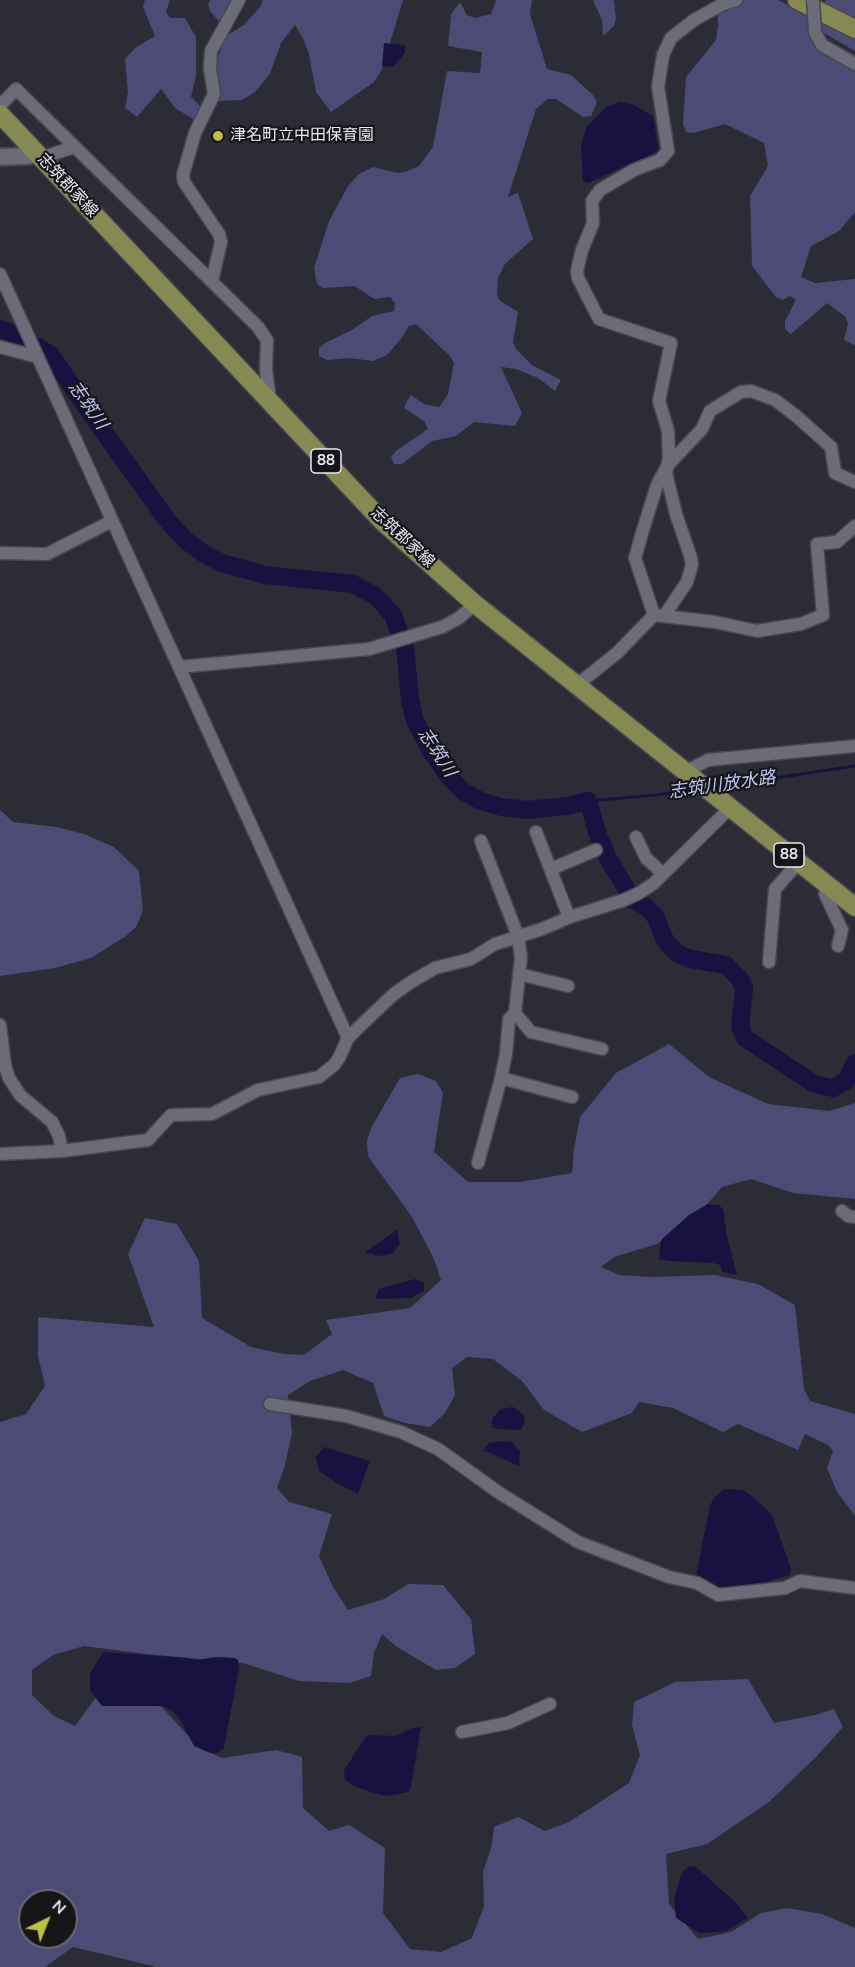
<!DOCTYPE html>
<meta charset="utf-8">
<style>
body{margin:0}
#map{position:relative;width:855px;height:1967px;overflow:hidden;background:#2c2c36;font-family:"Nunito Sans",sans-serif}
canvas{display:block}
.north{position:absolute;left:18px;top:1889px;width:60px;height:60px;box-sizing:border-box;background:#151519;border:2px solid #6a6a6f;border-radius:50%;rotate:43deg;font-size:16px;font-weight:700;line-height:24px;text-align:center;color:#e9eaf0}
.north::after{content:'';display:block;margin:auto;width:21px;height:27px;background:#bbc044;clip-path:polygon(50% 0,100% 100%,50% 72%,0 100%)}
</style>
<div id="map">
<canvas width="855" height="1967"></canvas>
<div class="north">N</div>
</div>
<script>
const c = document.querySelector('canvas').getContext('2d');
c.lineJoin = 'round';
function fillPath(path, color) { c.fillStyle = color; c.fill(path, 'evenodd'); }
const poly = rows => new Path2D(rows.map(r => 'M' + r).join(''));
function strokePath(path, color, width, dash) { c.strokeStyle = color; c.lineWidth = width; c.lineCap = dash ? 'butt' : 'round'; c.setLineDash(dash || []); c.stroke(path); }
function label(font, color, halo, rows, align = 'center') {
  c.font = font + ' "Nunito Sans","Noto Sans JP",sans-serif'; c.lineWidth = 4.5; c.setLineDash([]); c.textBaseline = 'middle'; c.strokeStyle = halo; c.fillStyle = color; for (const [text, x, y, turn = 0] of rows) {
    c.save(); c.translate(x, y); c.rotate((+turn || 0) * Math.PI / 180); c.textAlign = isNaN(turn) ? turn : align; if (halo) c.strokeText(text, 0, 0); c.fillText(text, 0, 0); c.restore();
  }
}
fillPath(poly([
 [145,0,170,0,166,12,170,18,185,18,196,37,196,75,191,97,202,108,195,120,175,108,161,89,137,117,125,108,128,92,125,59,135,48,155,36,143,7],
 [210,0,234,0,221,24,210,11,208,4],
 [263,0,403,0,382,69,374,82,331,112,316,92,309,54,303,38,295,25,281,43,270,74,255,92,242,100,218,101,218,85,215,69,224,37,244,25,260,7],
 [496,0,532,0,530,14,547,69,571,75,593,95,597,102,591,116,583,117,556,99,548,99,536,109,508,197,518,193,533,239,505,264,498,278,497,293,499,300,518,312,513,342,516,349,532,365,561,380,555,391,538,378,516,369,501,367,522,413,515,426,474,422,456,436,432,441,402,464,394,464,391,457,396,451,428,429,424,421,404,408,407,401,411,395,424,404,439,407,448,394,454,363,450,356,416,324,409,326,401,339,387,355,373,361,349,358,327,360,319,356,319,348,325,343,352,330,372,316,394,311,395,303,390,297,374,299,355,286,323,288,317,284,314,268,329,221,348,186,359,174,373,167,397,173,405,172,419,166,433,147,447,71,480,73,482,52,448,46,451,14,460,2,467,15,475,18,491,14],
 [593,0,614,0,616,19,614,26,603,36,602,20],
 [717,0,778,0,855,38,855,51,824,33,827,55,855,71,855,212,839,231,811,246,801,277,815,283,855,279,855,345,844,340,848,324,846,317,827,303,791,334,785,329,785,321,796,300,790,296,783,300,776,297,752,266,750,196,768,166,764,143,725,124,694,133,686,132,683,124,686,77,716,40,718,25],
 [825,0,855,0,855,17,825,6],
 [0,810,13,822,57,827,84,834,114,847,139,871,143,911,136,927,126,936,91,958,55,968,0,976],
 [669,1044,709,1077,768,1104,829,1111,855,1103,855,1199,793,1193,751,1179,722,1187,693,1220,657,1244,614,1257,601,1267,619,1275,650,1277,715,1275,758,1284,795,1305,804,1389,810,1401,855,1414,855,1516,837,1492,827,1468,833,1451,828,1445,805,1434,798,1450,738,1424,723,1432,673,1408,639,1402,632,1413,582,1432,544,1410,522,1381,493,1359,467,1357,452,1368,455,1395,445,1413,430,1427,405,1423,384,1416,373,1383,343,1370,310,1381,288,1395,292,1433,285,1465,277,1488,289,1502,332,1514,319,1556,333,1587,348,1610,384,1599,408,1584,443,1585,471,1619,475,1654,455,1668,436,1670,397,1647,382,1634,374,1653,371,1676,349,1683,299,1681,243,1663,146,1654,84,1646,53,1655,32,1670,32,1695,54,1716,75,1726,97,1696,125,1698,162,1707,200,1749,223,1758,276,1750,302,1757,303,1808,329,1831,349,1825,385,1848,383,1913,410,1949,441,1952,472,1938,484,1906,483,1872,491,1848,494,1827,518,1817,545,1831,569,1822,629,1783,640,1755,632,1725,634,1702,675,1682,748,1679,774,1723,815,1715,834,1709,843,1727,817,1756,769,1802,707,1844,666,1854,669,1904,698,1939,731,1932,761,1913,787,1908,822,1914,855,1928,855,1967,157,1967,73,1947,45,1967,0,1967,0,1422,26,1414,45,1386,38,1356,38,1317,154,1327,128,1254,145,1218,177,1224,199,1261,202,1318,251,1347,284,1354,304,1355,332,1334,326,1320,410,1308,441,1280,434,1259,412,1217,368,1156,367,1141,371,1128,400,1078,418,1074,436,1081,443,1093,434,1152,468,1182,520,1182,572,1173,574,1149,580,1117,616,1073],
 [30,1901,66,1901,66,1937,30,1937]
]), '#4c4b75');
fillPath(poly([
 [384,43,405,45,405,53,393,67,382,66],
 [620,102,634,105,653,116,659,151,588,183,583,182,581,146,586,128,606,107],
 [708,1204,719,1205,723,1209,727,1236,737,1275,723,1272,720,1265,713,1263,669,1261,659,1259,661,1240,689,1215],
 [397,1230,400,1244,393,1253,386,1255,377,1256,365,1252],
 [415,1279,424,1283,424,1291,411,1298,375,1299,379,1289],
 [513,1407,524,1415,525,1421,521,1430,498,1429,492,1427,492,1419,500,1409],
 [503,1441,512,1442,520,1451,519,1466,483,1450,489,1443],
 [324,1447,370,1461,358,1494,340,1485,319,1471,316,1457],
 [730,1489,743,1490,753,1497,772,1515,788,1560,791,1570,789,1575,751,1587,720,1590,696,1576,710,1505,714,1498,723,1490],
 [103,1652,187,1658,196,1660,217,1657,235,1658,238,1660,239,1668,224,1748,217,1753,211,1753,194,1746,179,1718,173,1711,161,1706,102,1706,90,1690,90,1674],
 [421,1727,411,1787,408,1792,387,1796,371,1792,353,1786,345,1779,344,1770,367,1735,395,1736,412,1728],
 [690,1866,696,1867,726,1894,737,1904,748,1918,726,1931,705,1933,700,1933,676,1918,674,1899,680,1877,684,1870]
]), '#191240');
strokePath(poly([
 [715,787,855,766],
 [588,801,656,795,697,789]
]), '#191240', 3);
strokePath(poly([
 [0,329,15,334,51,355,86,407,167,520,185,540,203,553,222,563,265,575,353,584,374,595,384,605,393,615,405,647,410,700,415,721,432,753,450,778,464,792,481,801,501,807,527,810,566,806,588,801,598,835,609,860,633,900,645,906,655,916,666,942,677,953,690,959,726,965,740,979,744,988,740,1027,745,1038,813,1083,823,1086,833,1088,846,1081,855,1063]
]), '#191240', 18);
const minor = poly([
 [815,32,822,45,855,64],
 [0,106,16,89,258,327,267,340,266,370,270,400],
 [41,158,74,147],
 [0,274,348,1038],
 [212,281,221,242,219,234,184,182,183,175,195,133,214,94,210,69,211,51,239,0],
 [0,347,38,357],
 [0,553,47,554,112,521],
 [654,615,635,558,642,533,657,485,667,466,702,429,710,411,741,392,751,391,775,400,795,415,831,447,835,473,855,482],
 [664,616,687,582,692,565,691,558,676,514,666,473,669,458,668,431,659,401,671,343,599,319,578,278,577,270,582,250,593,223,592,201,600,190,634,170,660,160,668,151,658,87,663,55,671,38,694,20,721,5,736,0],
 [179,667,369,649,442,627,459,618,475,604],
 [577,685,617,653,654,615,715,622,757,631,801,624,823,615,817,544,837,542,855,526],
 [685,772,708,760,855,746],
 [536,832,569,917],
 [636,837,646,858,663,874],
 [481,841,518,936,521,957,515,1013,531,1032,602,1049],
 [551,869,596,850],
 [829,886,825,894,842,930,838,946],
 [769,962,775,889,799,862],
 [519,974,568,986],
 [515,1013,509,1019,506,1054,501,1078,572,1097],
 [0,1025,5,1066,9,1078,20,1095,52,1122,59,1136,62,1151],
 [0,1154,62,1151,148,1140,171,1115,212,1114,258,1090,319,1077,334,1065,339,1058,348,1038,358,1028,394,994,411,982,435,968,471,959,495,944,542,929,570,917,624,900,639,893,653,884,730,808],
 [478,1163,501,1078],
 [842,1211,848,1216,855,1217],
 [270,1404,346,1416,401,1432,438,1449,498,1492,578,1542,669,1577,697,1583,718,1595,785,1588,800,1581,855,1588],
 [462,1732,508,1723,550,1704]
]);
const secondary = poly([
 [0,157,29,156,36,153]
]);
const primary = poly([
 [797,0,855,29],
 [0,114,383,522,475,604,855,907]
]);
strokePath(minor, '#474750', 15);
strokePath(secondary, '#474750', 20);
strokePath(primary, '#474750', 21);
strokePath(minor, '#6b6c77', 12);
strokePath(secondary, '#6b6c77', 16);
strokePath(primary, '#878952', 18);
const minorBridge = poly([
 [813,0,815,32]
]);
strokePath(minorBridge, '#474750', 15, []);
strokePath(minorBridge, '#6b6c77', 12);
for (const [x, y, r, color] of [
 [218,136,6,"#bbc044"]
]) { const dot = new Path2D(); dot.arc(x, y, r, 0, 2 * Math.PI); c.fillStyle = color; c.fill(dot); strokePath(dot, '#151519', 2); }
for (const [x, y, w] of [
 [326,461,30],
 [789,855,30]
]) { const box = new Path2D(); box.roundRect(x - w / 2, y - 12, w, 24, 4.5); c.fillStyle = '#151519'; c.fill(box); strokePath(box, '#e9eaf0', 1.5); }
label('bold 15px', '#e9eaf0', null, [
 ["88",326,461],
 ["88",789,855]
]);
label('16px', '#e9eaf0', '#151519', [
 ["津名町立中田保育園",230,136]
], 'left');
label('16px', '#e9eaf0', '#151519', [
 ["志筑郡家線",67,186,47],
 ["志筑郡家線",402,538,43]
]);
label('italic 18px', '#c2c3f4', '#151519', [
 ["志筑川",87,406,55],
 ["志筑川",436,753,57],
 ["志筑川放水路",722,786,-8]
]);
</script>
